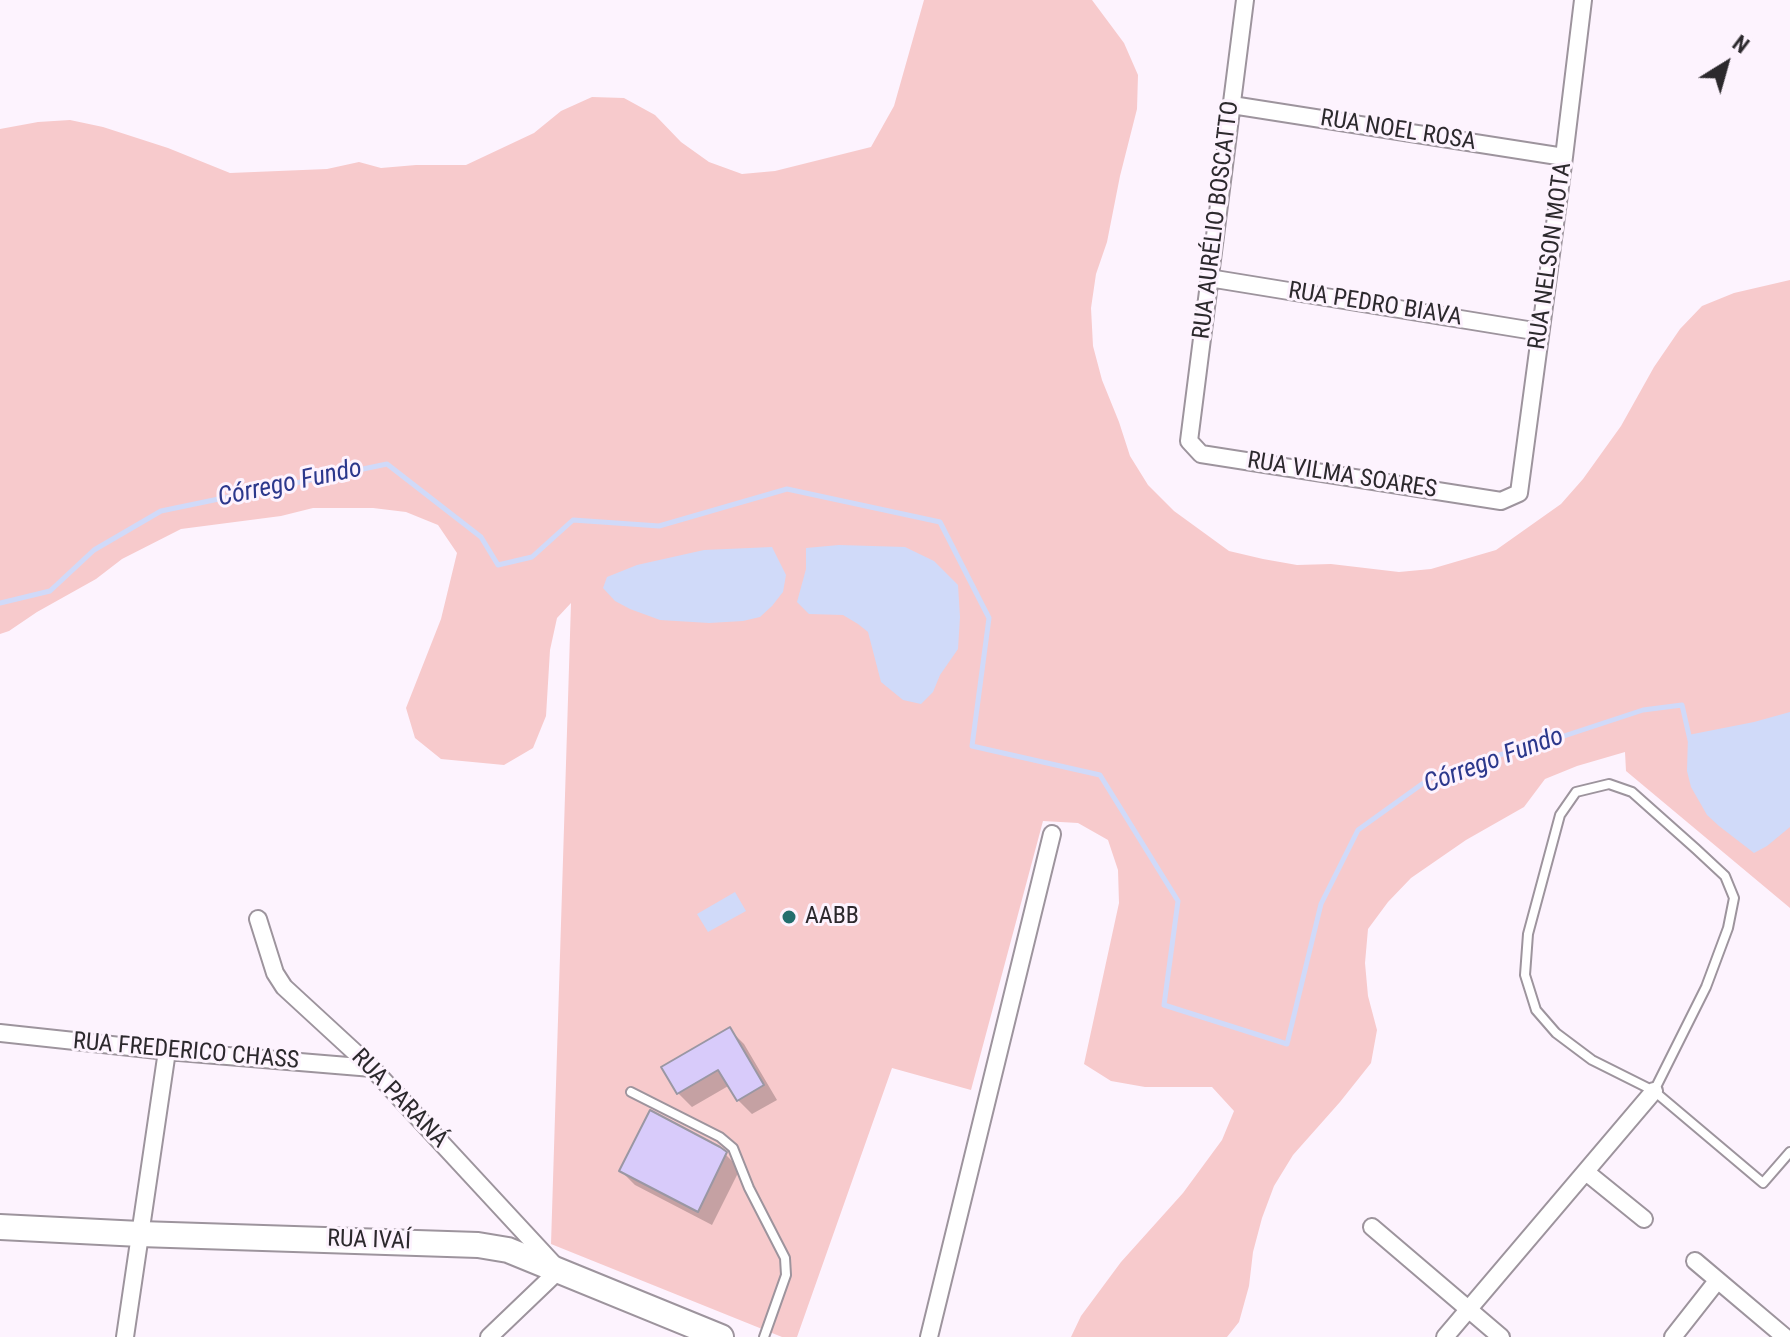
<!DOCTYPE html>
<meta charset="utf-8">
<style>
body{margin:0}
#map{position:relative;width:1790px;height:1337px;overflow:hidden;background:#fdf3fe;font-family:"Roboto Condensed",sans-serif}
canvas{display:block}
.north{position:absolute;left:1686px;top:24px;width:80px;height:80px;-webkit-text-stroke:6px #fdf3fe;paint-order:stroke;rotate:37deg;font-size:22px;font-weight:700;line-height:32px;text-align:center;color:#2c292d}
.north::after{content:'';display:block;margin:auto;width:28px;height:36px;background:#2c292d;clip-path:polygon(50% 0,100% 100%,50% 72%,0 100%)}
</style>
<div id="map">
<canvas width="1790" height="1337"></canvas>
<div class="north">N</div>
</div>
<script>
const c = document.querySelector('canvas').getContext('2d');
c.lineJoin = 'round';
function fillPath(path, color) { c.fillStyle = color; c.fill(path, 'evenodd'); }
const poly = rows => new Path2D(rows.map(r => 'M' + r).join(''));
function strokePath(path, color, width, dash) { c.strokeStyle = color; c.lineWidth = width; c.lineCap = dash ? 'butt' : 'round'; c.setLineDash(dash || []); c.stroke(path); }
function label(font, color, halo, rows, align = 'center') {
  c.font = font + ' "Roboto Condensed",sans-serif'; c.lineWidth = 6; c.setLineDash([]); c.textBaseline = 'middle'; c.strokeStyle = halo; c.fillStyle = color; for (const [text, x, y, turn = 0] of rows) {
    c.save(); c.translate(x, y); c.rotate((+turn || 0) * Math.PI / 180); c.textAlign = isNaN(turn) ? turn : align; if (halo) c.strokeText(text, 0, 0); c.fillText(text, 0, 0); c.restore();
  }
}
fillPath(poly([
 [924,0,1092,0,1124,43,1138,75,1137,109,1120,176,1107,242,1096,274,1091,308,1093,346,1102,380,1119,422,1130,456,1148,485,1174,511,1229,551,1263,559,1297,565,1331,564,1399,572,1431,569,1496,550,1561,504,1583,479,1621,426,1654,367,1680,329,1702,306,1734,293,1790,280,1790,908,1626,771,1625,752,1577,766,1545,779,1524,807,1466,840,1411,878,1388,902,1368,929,1365,963,1368,996,1377,1030,1371,1063,1340,1102,1293,1155,1274,1186,1262,1218,1253,1252,1249,1286,1239,1322,1227,1337,1071,1337,1081,1316,1121,1262,1183,1193,1222,1140,1234,1111,1212,1087,1145,1087,1111,1081,1084,1064,1119,903,1118,870,1108,840,1078,823,1043,821,971,1090,892,1068,797,1337,782,1337,551,1244,571,603,557,618,550,650,546,716,533,748,504,765,441,759,415,738,406,708,441,619,457,553,438,525,406,512,373,508,313,508,281,516,181,529,122,559,96,579,37,612,9,631,0,634,0,129,38,122,70,120,103,127,168,148,230,173,327,169,359,162,381,168,416,165,466,165,534,133,561,111,592,97,624,98,655,115,681,142,709,162,742,174,775,171,871,147,894,106]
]), '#f7cacc');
fillPath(poly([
 [839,545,905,547,934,561,958,585,960,617,958,649,940,675,933,692,921,704,903,700,881,682,868,632,858,624,843,615,809,614,797,602,806,569,806,548],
 [772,547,786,575,783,592,772,606,760,617,743,621,709,623,660,620,630,609,615,601,603,588,607,577,637,565,704,550],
 [1790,712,1790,827,1767,846,1754,853,1719,826,1707,815,1691,787,1687,771,1688,735,1754,722],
 [735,892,746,911,708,932,697,914]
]), '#d0daf9');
fillPath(poly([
 [730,1030,744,1044,777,1100,752,1114,738,1100,730,1085,692,1107,678,1093],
 [719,1148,740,1169,712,1225,635,1185,621,1171]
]), '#0003');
strokePath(poly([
 [0,603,50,591,94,550,161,511,387,464,481,537,498,565,532,557,573,520,659,526,787,489,940,522,989,618,972,746,1100,775,1178,901,1164,1005,1287,1044,1321,904,1358,830,1429,779,1496,756,1561,737,1643,710,1682,705,1690,740]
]), '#d0daf9', 5);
const building = poly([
 [730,1027,764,1085,737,1101,718,1070,677,1094,661,1067,730,1027],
 [650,1110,720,1147,727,1152,698,1212,619,1171,650,1110]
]);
fillPath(building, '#d8cbfa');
strokePath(building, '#9a97a3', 2);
const service = poly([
 [1654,1091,1706,987,1728,928,1734,898,1725,876,1696,849,1632,792,1609,784,1576,792,1560,815,1528,934,1525,975,1536,1010,1556,1033,1592,1060,1654,1091,1763,1183,1790,1152],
 [631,1092,720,1137,733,1148,749,1188,785,1258,786,1275,764,1337]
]);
const minor = poly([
 [1245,0,1189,441,1201,454,1501,501,1519,493,1564,157,1583,0],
 [1232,105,1564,157],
 [1209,278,1540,332],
 [258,919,275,973,284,987,372,1068,559,1270,489,1337],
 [0,1033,167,1051,372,1068],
 [1586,1172,1644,1219],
 [1372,1227,1501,1337],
 [1695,1261,1785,1337],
 [125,1337,167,1051],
 [929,1337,1052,834],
 [1445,1337,1654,1091],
 [1673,1337,1717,1281]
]);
const secondary = poly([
 [0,1227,140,1234,478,1245,508,1250,721,1337]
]);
strokePath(service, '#9d949d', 12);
strokePath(minor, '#9d949d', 20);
strokePath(secondary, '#9d949d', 28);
strokePath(service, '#fff', 8);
strokePath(minor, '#fff', 16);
strokePath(secondary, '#fff', 24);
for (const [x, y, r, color] of [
 [789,917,8,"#236e6d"]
]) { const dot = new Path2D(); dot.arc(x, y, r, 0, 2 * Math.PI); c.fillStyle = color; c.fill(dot); strokePath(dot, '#fdf3fe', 3); }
label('24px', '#2c292d', '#fdf3fe', [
 ["RUA NOEL ROSA",1398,131,9],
 ["RUA AURÉLIO BOSCATTO",1217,220,-83],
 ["RUA NELSON MOTA",1551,256,-82],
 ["RUA PEDRO BIAVA",1375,305,9],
 ["RUA VILMA SOARES",1342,476,9],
 ["RUA FREDERICO CHASS",186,1052,5],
 ["RUA PARANÁ",399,1099,46],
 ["RUA IVAÍ",369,1241,2]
]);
label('24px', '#2c292d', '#fdf3fe', [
 ["AABB",805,917]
], 'left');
label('italic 26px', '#2c388c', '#fdf3fe', [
 ["Córrego Fundo",290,484,-12],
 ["Córrego Fundo",1494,761,-20]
]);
</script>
